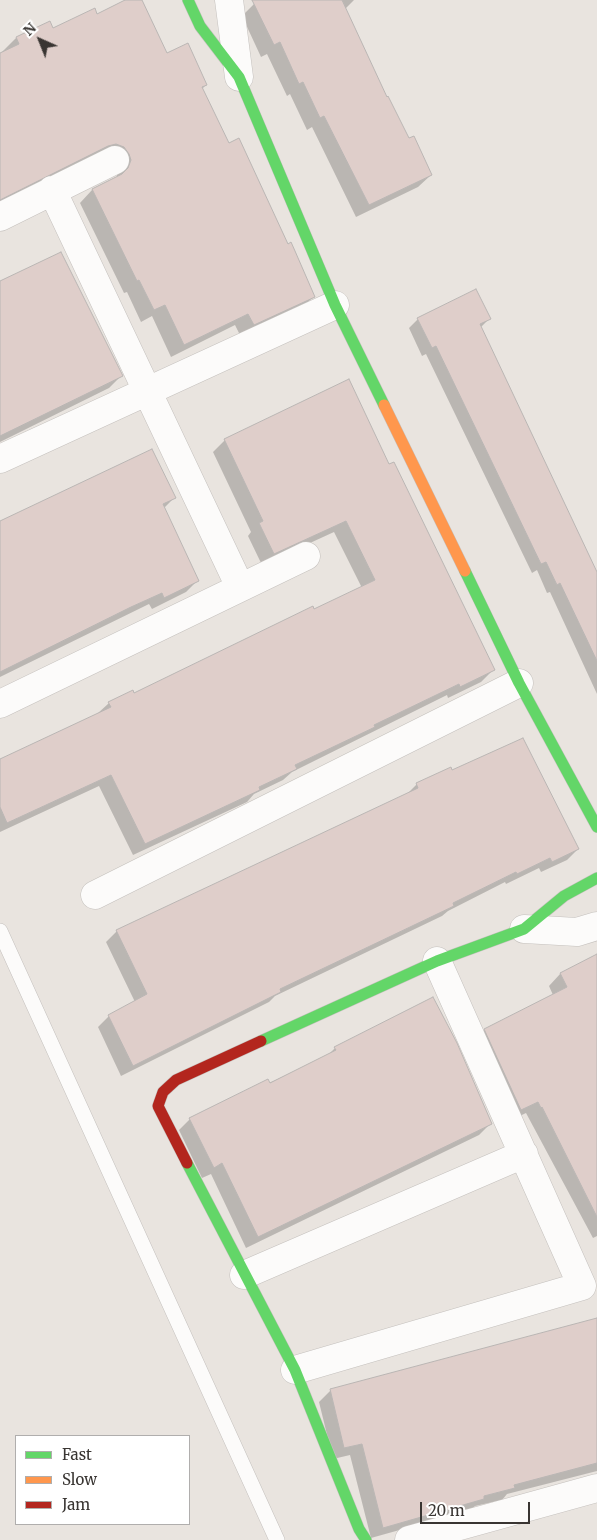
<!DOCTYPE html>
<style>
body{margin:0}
#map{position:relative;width:597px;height:1540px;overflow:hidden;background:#e9e4df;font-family:Merriweather,serif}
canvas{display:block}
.legend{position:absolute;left:15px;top:1435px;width:175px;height:90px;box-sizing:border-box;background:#fff;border:1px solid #b0aead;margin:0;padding:6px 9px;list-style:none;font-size:15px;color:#393532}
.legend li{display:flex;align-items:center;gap:10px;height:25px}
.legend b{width:25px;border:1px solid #b0aead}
.north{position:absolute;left:15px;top:15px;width:50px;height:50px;-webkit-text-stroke:4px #fff;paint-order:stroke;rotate:316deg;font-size:14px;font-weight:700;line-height:20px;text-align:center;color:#393532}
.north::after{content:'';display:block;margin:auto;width:18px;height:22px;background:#393532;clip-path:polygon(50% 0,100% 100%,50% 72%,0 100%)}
.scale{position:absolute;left:420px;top:1502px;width:110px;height:22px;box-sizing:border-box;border:2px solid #393532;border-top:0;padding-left:6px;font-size:15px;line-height:18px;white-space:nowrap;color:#393532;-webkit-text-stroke:4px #fff;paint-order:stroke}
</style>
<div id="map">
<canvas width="597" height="1540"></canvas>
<ul class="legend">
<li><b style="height:6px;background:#63d668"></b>Fast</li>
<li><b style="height:6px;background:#ff974d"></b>Slow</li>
<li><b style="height:6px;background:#b3261e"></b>Jam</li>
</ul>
<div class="north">N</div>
<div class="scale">20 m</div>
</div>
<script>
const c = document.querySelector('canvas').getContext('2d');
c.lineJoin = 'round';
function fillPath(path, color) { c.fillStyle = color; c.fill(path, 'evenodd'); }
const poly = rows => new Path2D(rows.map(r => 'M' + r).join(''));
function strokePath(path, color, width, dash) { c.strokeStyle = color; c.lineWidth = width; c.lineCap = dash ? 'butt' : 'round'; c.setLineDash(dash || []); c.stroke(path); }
fillPath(poly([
 [128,0,141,0,167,55,206,85,202,89,229,144,313,297,301,309,241,337,235,325,171,357,152,316,141,322,127,292,124,293,80,203,92,190,117,178,117,166,0,205,0,54,16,38,49,23,53,30,97,15],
 [262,0,354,0,345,9,386,99,408,140,431,175,418,187,356,217,312,127,307,130,290,94,287,96,267,54,261,57,242,16,254,4],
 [0,284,121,376,109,388,0,442],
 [418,319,489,319,480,328,597,575,597,694,550,592,547,593,537,570,532,573,426,354,422,356,409,328],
 [225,440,389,466,493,670,481,682,448,698,447,695,292,772,283,780,254,794,247,802,133,855,99,786,0,832,0,760,97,714,109,703,134,694,362,588,334,532,262,565,248,536,251,532,213,452],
 [174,498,164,508,198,580,186,592,152,609,149,604,0,677,0,523],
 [452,772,578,849,567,860,541,872,539,868,506,884,505,882,448,911,442,916,275,996,269,1002,121,1076,98,1027,109,1016,135,1002,106,942,117,931,406,795,417,784],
 [597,955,597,1236,593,1238,526,1113,509,1121,473,1042,485,1030,553,995,549,986,560,974],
 [335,1048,491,1123,479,1135,246,1248,211,1174,202,1178,179,1130,190,1119,326,1057],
 [597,1319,597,1471,507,1494,502,1500,475,1506,471,1510,371,1538,350,1455,333,1459,319,1402,331,1390]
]), '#0003');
const building = poly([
 [125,0,142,0,167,53,188,43,207,85,202,87,229,143,239,138,288,244,291,242,295,251,315,297,254,325,248,314,184,345,165,305,154,310,139,280,137,281,92,189,122,174,128,168,131,160,129,154,124,147,116,144,108,146,0,200,0,53,19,44,16,37,50,21,53,28,95,8,97,14,125,0],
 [252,0,342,0,387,97,388,96,409,138,414,136,432,175,369,205,324,116,320,118,303,82,299,84,280,42,274,45,252,0],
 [61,252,123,376,0,436,0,281,61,252],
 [476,289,491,319,480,324,597,572,597,661,560,583,557,585,546,562,541,564,436,346,432,348,417,318,476,289],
 [349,379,389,464,394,462,495,670,460,687,459,684,374,725,375,727,295,765,297,769,259,787,260,790,145,844,111,775,7,823,0,807,0,759,111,707,108,702,133,690,134,693,313,606,314,609,375,580,346,521,274,554,259,523,263,521,224,439,349,379],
 [152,449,176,498,163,504,199,581,164,598,162,593,131,607,0,672,0,521,152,449],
 [523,738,579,849,552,862,550,858,517,874,516,872,453,903,454,906,280,989,281,992,133,1066,108,1015,147,994,116,930,418,788,416,783,451,767,452,770,523,738],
 [597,954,597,1217,542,1107,541,1108,538,1102,521,1110,484,1029,567,987,560,973,597,954],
 [433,997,457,1043,492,1124,258,1237,222,1163,214,1168,189,1118,268,1079,270,1083,336,1050,334,1047,433,997],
 [597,1318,597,1463,514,1485,515,1488,484,1496,484,1499,383,1528,362,1444,344,1448,330,1389,597,1318]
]);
fillPath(building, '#dfceca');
strokePath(building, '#bab6b4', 1);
const lane = poly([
 [0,931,277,1540]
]);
const street = poly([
 [229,0,239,77],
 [52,190,240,587],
 [0,217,115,160],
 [0,459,335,305],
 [0,704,306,556],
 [95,895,519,683],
 [524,929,577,932,597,926],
 [244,1275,524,1154],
 [295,1370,582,1286,437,961],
 [409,1540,597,1488]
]);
const fast = poly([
 [188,0,200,26,239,77,335,305,384,405],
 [465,571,519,683,597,827],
 [261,1041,437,961,524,929,564,896,597,878],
 [187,1163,295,1370,359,1529,366,1540]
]);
const slow = poly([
 [384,405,465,571]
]);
const jam = poly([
 [187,1163,158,1106,163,1092,176,1080,261,1041]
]);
strokePath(lane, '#c4c0bd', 16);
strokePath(street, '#c4c0bd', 29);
strokePath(fast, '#c4c0bd', 12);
strokePath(slow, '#c4c0bd', 12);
strokePath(jam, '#c4c0bd', 12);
strokePath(lane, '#fcfbfa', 15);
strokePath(street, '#fcfbfa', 28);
strokePath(fast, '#63d668', 11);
strokePath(slow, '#ff974d', 11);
strokePath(jam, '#b3261e', 11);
</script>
